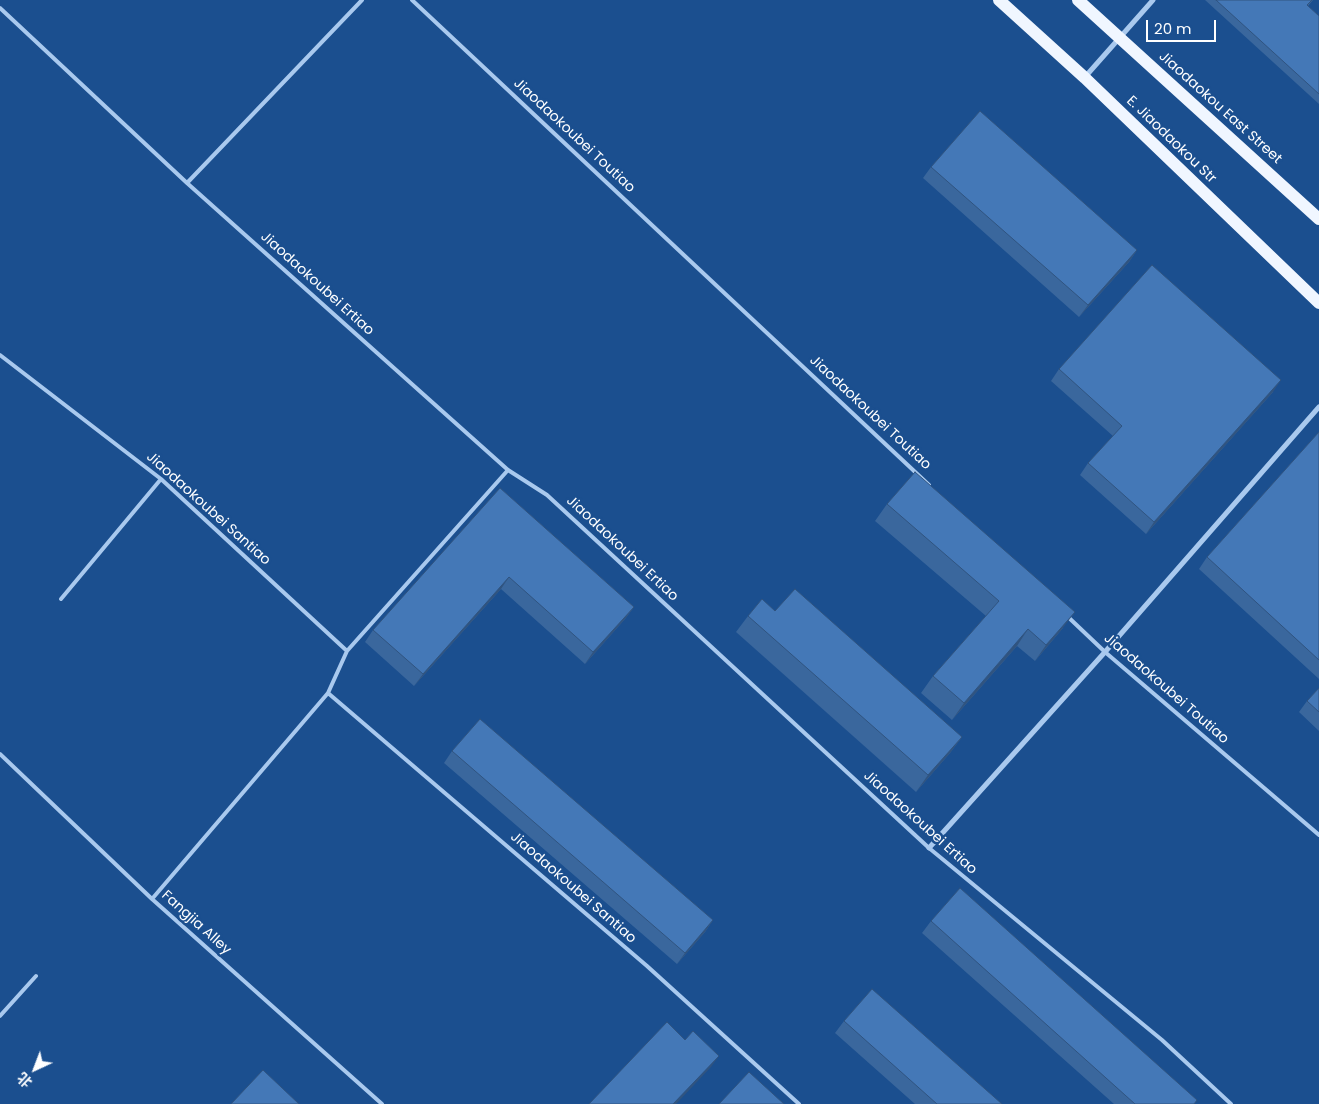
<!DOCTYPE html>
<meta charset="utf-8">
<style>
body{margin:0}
#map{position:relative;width:1319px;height:1104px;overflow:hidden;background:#1b4f8f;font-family:Poppins,"Noto Sans SC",sans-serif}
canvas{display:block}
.north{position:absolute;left:10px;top:1044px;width:50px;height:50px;-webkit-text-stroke:4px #1b4f8f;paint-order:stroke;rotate:223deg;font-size:14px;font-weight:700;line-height:20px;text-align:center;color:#fff}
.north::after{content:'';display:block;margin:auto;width:18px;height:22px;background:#fff;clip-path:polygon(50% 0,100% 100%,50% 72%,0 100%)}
.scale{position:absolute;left:1146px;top:20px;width:70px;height:22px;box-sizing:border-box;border:2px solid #fff;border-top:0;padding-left:6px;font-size:15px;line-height:18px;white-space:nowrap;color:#fff;-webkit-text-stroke:4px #1b4f8f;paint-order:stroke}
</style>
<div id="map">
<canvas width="1319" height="1104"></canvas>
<div class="north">北</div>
<div class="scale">20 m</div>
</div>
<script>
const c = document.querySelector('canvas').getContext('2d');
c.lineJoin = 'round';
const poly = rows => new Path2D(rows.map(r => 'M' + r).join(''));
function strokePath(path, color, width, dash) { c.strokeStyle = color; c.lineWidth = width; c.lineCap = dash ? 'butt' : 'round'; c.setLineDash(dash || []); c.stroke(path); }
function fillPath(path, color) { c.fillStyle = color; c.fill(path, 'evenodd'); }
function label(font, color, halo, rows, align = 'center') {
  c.font = font + ' Poppins,sans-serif'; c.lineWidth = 5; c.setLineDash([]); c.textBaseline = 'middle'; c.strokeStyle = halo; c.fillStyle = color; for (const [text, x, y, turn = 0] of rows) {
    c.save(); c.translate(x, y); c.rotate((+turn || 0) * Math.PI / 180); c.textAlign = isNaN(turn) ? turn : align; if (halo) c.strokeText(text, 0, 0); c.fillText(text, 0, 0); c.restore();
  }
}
strokePath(poly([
 [412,0,929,485],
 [0,8,187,183,508,470,547,495,929,848,1162,1040,1231,1104],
 [187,183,362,0],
 [0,355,161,479,347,651],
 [61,599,161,479],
 [1066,615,1105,652,1319,835],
 [328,693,647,966,799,1104],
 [0,754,152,899,382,1104],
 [152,899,328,693,347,651,508,470],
 [0,1016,36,976]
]), '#a9c9ee', 4);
strokePath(poly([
 [1085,77,1153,0],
 [929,848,1105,652,1319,407]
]), '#a9c9ee', 5);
strokePath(poly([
 [999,0,1085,78,1319,303],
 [1078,0,1319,219]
]), '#f0f6ff', 12);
fillPath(poly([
 [1205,0,1313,0,1308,6,1319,16,1319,104],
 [931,167,1137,250,1129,262,1079,317,923,178],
 [1059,369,1273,392,1146,534,1080,475,1088,463,1113,436,1051,381],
 [1319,432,1319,679,1199,569,1207,557],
 [500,488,634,607,625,619,585,664,501,589,414,686,365,642,373,630],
 [887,504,1063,628,1035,661,1017,646,952,720,921,693,933,676,986,616,875,521],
 [775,611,962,737,950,753,916,792,736,632,748,616],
 [1319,688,1319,731,1299,712,1307,701],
 [452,751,713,920,705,932,677,964,444,763],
 [931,921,1197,1100,1194,1104,1114,1104,922,933],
 [844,1021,1002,1104,915,1104,835,1033]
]), '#3a679d');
fillPath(poly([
 [1137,250,1129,262,1079,317,1088,305],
 [1281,380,1273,392,1146,534,1154,522],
 [509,577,501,589,414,686,423,674],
 [634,607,625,619,585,664,593,652],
 [1075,612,1063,628,1035,661,1046,645],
 [1028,629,1017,646,952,720,964,703],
 [962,737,950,753,916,792,928,775],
 [713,920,705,932,677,964,685,953],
 [719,1056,711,1067,676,1104,673,1104]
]), '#305480');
const building = poly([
 [1216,0,1312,0,1307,5,1319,16,1319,94,1216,0],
 [980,111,1137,250,1088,305,931,167,980,111],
 [1152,265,1281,380,1154,522,1088,463,1122,426,1059,369,1152,265],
 [1319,432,1319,660,1207,557,1319,432],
 [915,472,1075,612,1046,645,1028,629,964,703,933,676,999,601,887,504,915,472],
 [500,488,634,607,593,652,509,577,423,674,373,630,500,488],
 [795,589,962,737,928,775,748,616,762,599,775,611,795,589],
 [1319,688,1319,712,1307,701,1319,688],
 [480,719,713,920,685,953,452,751,480,719],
 [960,888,1197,1100,1194,1104,1135,1104,931,921,960,888],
 [872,989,1002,1104,937,1104,844,1021,872,989],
 [667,1022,685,1040,693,1031,719,1056,673,1104,589,1104,667,1022],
 [263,1070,299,1104,231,1104,263,1070],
 [749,1072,784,1104,719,1104,749,1072]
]);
fillPath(building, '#4478b7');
strokePath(building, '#305480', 1);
label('14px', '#fff', '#1b4f8f', [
 ["Jiaodaokou East Street",1220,108,42],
 ["Jiaodaokoubei Toutiao",574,136,43],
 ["E. Jiaodaokou Str",1171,140,44],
 ["Jiaodaokoubei Ertiao",317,284,42],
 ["Jiaodaokoubei Toutiao",870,413,43],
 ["Jiaodaokoubei Santiao",208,509,42],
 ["Jiaodaokoubei Ertiao",622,549,43],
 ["Jiaodaokoubei Toutiao",1166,689,41],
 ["Jiaodaokoubei Ertiao",920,823,42],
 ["Jiaodaokoubei Santiao",573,888,41],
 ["Fangjia Alley",196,923,42]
]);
</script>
